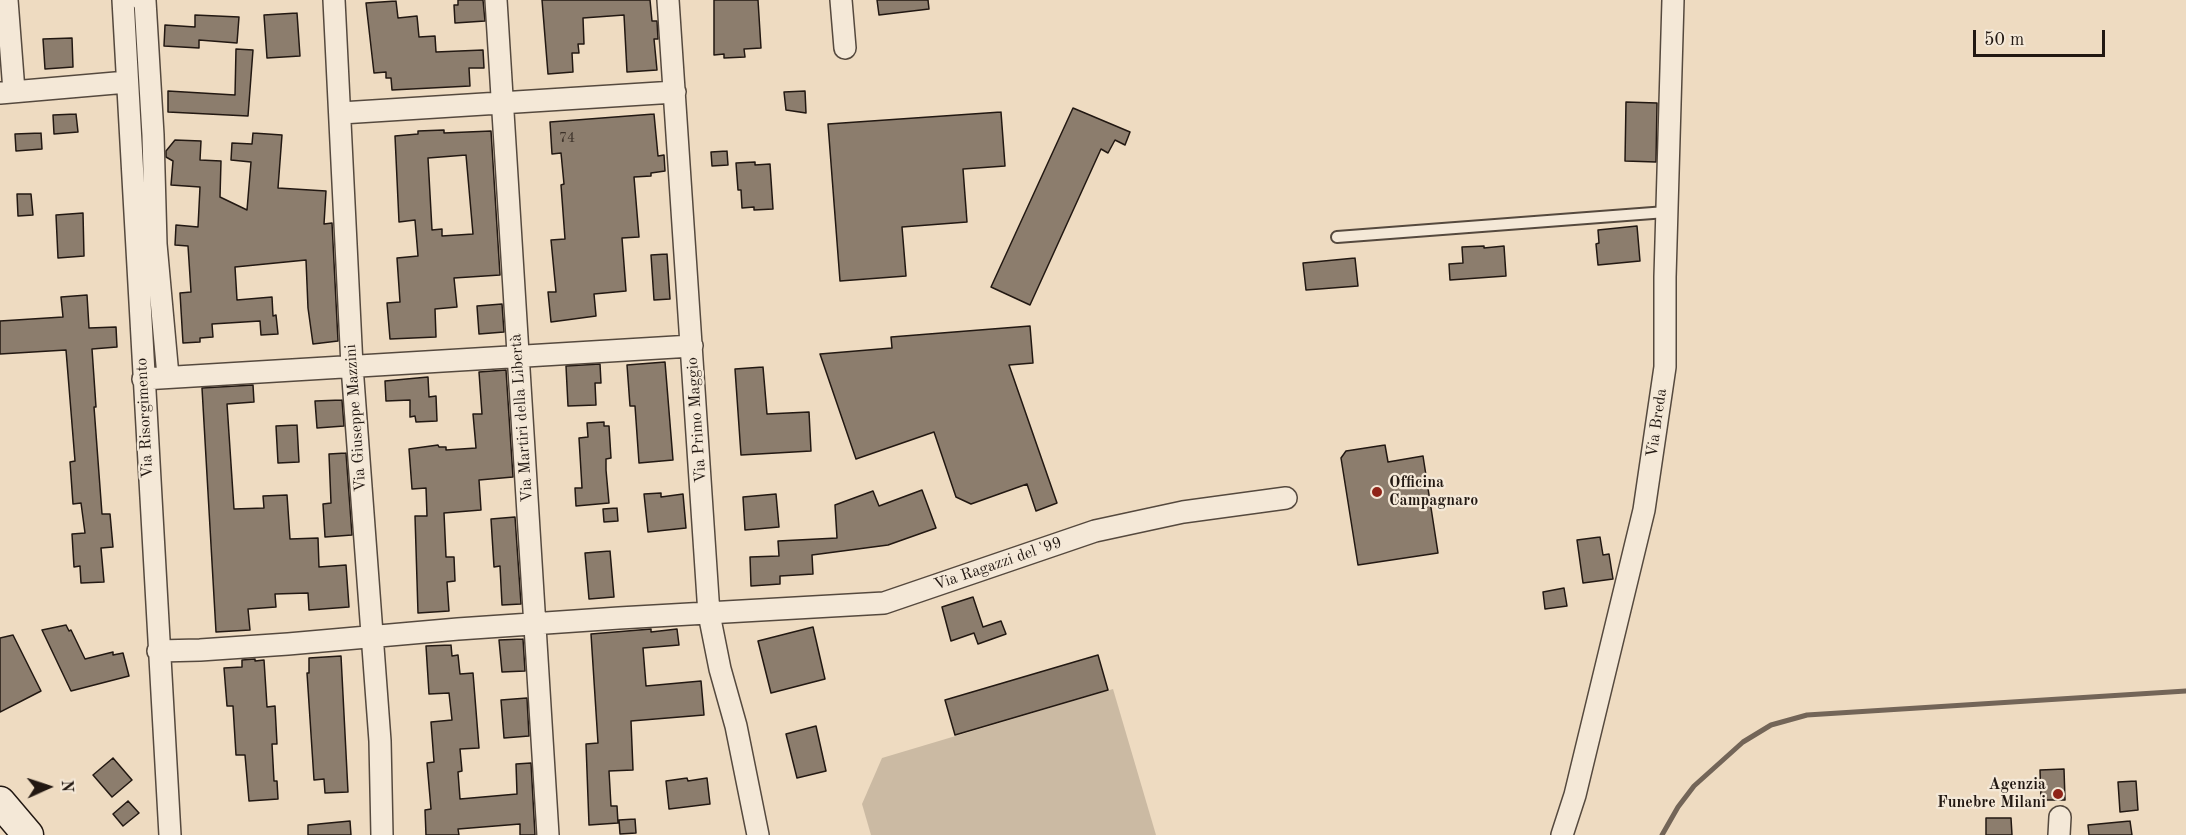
<!DOCTYPE html>
<meta charset="utf-8">
<style>
body{margin:0}
#map{position:relative;width:2186px;height:835px;overflow:hidden;background:#eedbc1;font-family:"Old Standard TT",serif}
canvas{display:block}
.north{position:absolute;left:18px;top:757px;width:60px;height:60px;-webkit-text-stroke:4px #f4e8d7;paint-order:stroke;rotate:87deg;font-size:16px;font-weight:700;line-height:24px;text-align:center;color:#221812}
.north::after{content:'';display:block;margin:auto;width:21px;height:27px;background:#221812;clip-path:polygon(50% 0,100% 100%,50% 72%,0 100%)}
.scale{position:absolute;left:1973px;top:30px;width:132px;height:27px;box-sizing:border-box;border:3px solid #221812;border-top:0;padding-left:8px;font-size:18px;line-height:21px;white-space:nowrap;color:#221812;-webkit-text-stroke:4px #f4e8d7;paint-order:stroke}
</style>
<div id="map">
<canvas width="2186" height="835"></canvas>
<div class="north">N</div>
<div class="scale">50 m</div>
</div>
<script>
const c = document.querySelector('canvas').getContext('2d');
c.lineJoin = 'round';
function fillPath(path, color) { c.fillStyle = color; c.fill(path, 'evenodd'); }
const poly = rows => new Path2D(rows.map(r => 'M' + r).join(''));
function strokePath(path, color, width, dash) { c.strokeStyle = color; c.lineWidth = width; c.lineCap = dash ? 'butt' : 'round'; c.setLineDash(dash || []); c.stroke(path); }
function label(font, color, halo, rows, align = 'center') {
  c.font = font + ' "Old Standard TT",serif'; c.lineWidth = 4.5; c.setLineDash([]); c.textBaseline = 'middle'; c.strokeStyle = halo; c.fillStyle = color; for (const [text, x, y, turn = 0] of rows) {
    c.save(); c.translate(x, y); c.rotate((+turn || 0) * Math.PI / 180); c.textAlign = isNaN(turn) ? turn : align; if (halo) c.strokeText(text, 0, 0); c.fillText(text, 0, 0); c.restore();
  }
}
fillPath(poly([
 [1113,689,1156,835,871,835,862,804,882,758]
]), '#cbbaa3');
strokePath(poly([
 [1662,835,1678,807,1694,786,1743,742,1771,725,1807,715,2186,691]
]), '#736558', 5);
const building = poly([
 [458,0,483,0,485,21,455,23,454,5,458,5,458,0],
 [542,0,650,0,652,21,657,21,658,39,654,39,657,70,627,72,624,15,583,18,584,44,578,44,579,53,572,53,573,72,548,74,542,0],
 [714,0,758,0,761,48,744,49,745,57,724,58,724,54,714,55,714,0],
 [877,0,928,0,929,9,879,15,877,0],
 [396,1,398,18,417,16,419,37,435,36,436,52,483,50,484,68,469,68,470,86,392,90,391,78,386,78,386,72,374,73,366,3,396,1],
 [297,13,300,56,267,58,264,15,297,13],
 [195,15,239,17,237,43,199,40,199,48,164,46,165,25,195,27,195,15],
 [72,38,73,67,45,69,43,39,72,38],
 [236,49,253,50,248,116,168,112,168,91,235,95,236,49],
 [805,91,806,113,786,110,784,92,805,91],
 [1626,102,1657,103,1656,162,1625,161,1626,102],
 [1073,108,1130,132,1125,145,1115,140,1108,153,1101,149,1030,305,991,287,1073,108],
 [1001,112,1005,166,963,169,967,222,902,227,906,276,840,281,828,124,1001,112],
 [76,114,78,132,54,134,53,115,76,114],
 [654,114,658,156,664,155,665,171,651,173,651,176,634,177,639,237,622,238,626,291,594,294,596,316,551,322,548,292,556,292,551,240,565,239,561,185,564,184,561,153,552,154,550,122,654,114],
 [444,130,444,133,491,131,500,275,454,278,457,307,435,309,436,337,390,339,387,303,400,302,397,258,418,256,415,220,399,222,395,136,418,134,418,131,444,130],
 [466,155,473,234,442,236,442,229,432,230,428,158,466,155],
 [41,133,42,149,16,151,15,134,41,133],
 [253,133,282,135,278,188,326,191,324,224,332,223,338,341,313,344,308,308,306,260,235,267,237,300,272,297,273,316,276,315,278,334,261,335,260,321,212,324,213,337,200,338,200,342,183,343,180,293,191,292,188,246,175,245,176,225,198,227,200,187,171,185,173,161,166,157,166,151,175,140,201,141,200,160,221,161,220,197,247,210,251,162,231,160,232,143,252,144,253,133],
 [727,151,728,165,712,166,711,152,727,151],
 [755,162,755,165,770,164,773,209,754,210,754,207,742,208,741,190,738,190,736,163,755,162],
 [17,194,31,194,33,215,18,216,17,194],
 [83,213,84,256,58,258,56,215,83,213],
 [1637,226,1640,261,1598,265,1596,244,1599,243,1598,230,1637,226],
 [1484,246,1484,248,1504,246,1506,276,1450,280,1449,264,1463,263,1462,247,1484,246],
 [667,254,670,299,654,300,651,255,667,254],
 [1355,258,1358,286,1306,290,1303,263,1355,258],
 [87,295,89,328,116,327,117,347,92,349,96,407,94,407,102,514,110,514,113,547,101,548,104,582,81,583,80,566,74,567,72,534,85,533,81,503,73,504,70,462,75,461,66,350,0,354,0,321,63,317,61,297,87,295],
 [502,304,504,332,479,334,477,306,502,304],
 [1030,326,1033,363,1009,365,1057,503,1036,511,1027,484,971,504,956,497,934,432,856,459,820,354,892,348,891,337,1030,326],
 [665,362,673,460,639,463,635,406,630,406,627,365,665,362],
 [600,364,601,383,595,383,596,405,568,406,566,366,600,364],
 [763,367,767,414,809,412,811,451,741,455,735,369,763,367],
 [506,370,513,477,479,480,481,510,444,513,446,557,454,557,455,581,447,582,449,611,418,613,415,516,427,516,426,488,412,489,409,449,438,445,439,447,446,447,446,450,476,448,473,414,482,414,479,372,506,370],
 [428,377,429,397,436,396,437,421,416,422,415,416,410,417,410,400,386,401,385,381,428,377],
 [253,385,254,402,227,404,234,509,264,508,263,496,287,495,290,539,318,538,319,567,346,565,349,607,309,610,308,593,275,594,276,607,248,609,250,630,216,632,202,388,253,385],
 [342,400,344,426,317,428,315,401,342,400],
 [604,422,604,426,609,426,611,458,606,459,606,470,609,503,576,506,575,488,582,488,579,438,588,437,587,423,604,422],
 [297,425,299,462,278,463,276,426,297,425],
 [1385,445,1388,462,1423,456,1438,553,1358,565,1341,458,1346,451,1385,445],
 [346,453,352,535,325,537,323,504,331,503,329,454,346,453],
 [922,490,936,528,888,545,812,555,813,574,780,576,780,584,751,586,750,557,779,556,778,541,837,538,835,505,873,491,879,506,922,490],
 [661,493,661,497,683,494,686,528,648,532,644,494,661,493],
 [776,494,779,527,745,530,743,497,776,494],
 [617,508,618,521,604,522,603,509,617,508],
 [515,517,521,604,502,605,500,566,494,567,491,519,515,517],
 [1600,537,1603,555,1609,554,1613,579,1583,583,1577,540,1600,537],
 [610,551,614,597,589,599,585,553,610,551],
 [1564,588,1567,606,1545,609,1543,592,1564,588],
 [973,597,983,627,1001,621,1006,634,978,644,974,633,951,641,942,607,973,597],
 [66,625,69,631,71,630,85,659,113,652,113,655,123,653,129,676,71,691,42,630,66,625],
 [813,627,825,679,771,693,758,641,813,627],
 [651,629,651,632,677,629,679,645,643,648,646,686,701,681,704,715,631,721,633,770,609,771,611,806,617,806,618,823,589,825,586,744,598,743,591,634,651,629],
 [13,635,41,691,0,712,0,638,13,635],
 [523,639,525,671,502,672,499,640,523,639],
 [451,645,452,656,458,655,460,674,473,673,479,748,460,749,462,771,458,772,460,799,517,794,516,764,531,763,535,835,520,835,520,824,458,829,459,835,426,835,425,810,431,809,427,763,434,762,431,722,452,720,449,693,429,694,426,646,451,645],
 [1098,655,1108,690,955,735,945,700,1098,655],
 [341,656,348,792,325,793,324,779,314,780,307,673,309,673,309,658,341,656],
 [255,659,255,661,264,660,267,707,275,706,277,744,272,744,274,781,277,781,278,799,249,801,245,755,236,755,233,706,227,706,224,668,242,667,242,660,255,659],
 [527,698,529,736,504,738,501,700,527,698],
 [816,726,826,771,797,778,786,734,816,726],
 [113,758,132,780,112,797,93,775,113,758],
 [2064,769,2065,800,2041,800,2040,770,2064,769],
 [687,778,688,781,707,778,710,804,669,809,666,781,687,778],
 [2136,781,2138,810,2120,812,2118,782,2136,781],
 [128,801,139,813,123,826,113,814,128,801],
 [1986,818,2011,818,2012,835,1986,835,1986,818],
 [635,819,636,833,620,834,619,820,635,819],
 [350,821,351,835,308,835,308,825,350,821],
 [2130,821,2132,835,2089,835,2088,825,2130,821]
]);
fillPath(building, '#8c7d6d');
strokePath(building, '#221812', 1.5);
const service = poly([
 [1337,237,1666,212]
]);
const minor = poly([
 [7,0,14,91],
 [123,0,170,835],
 [142,0,145,1,153,135,156,244,168,376],
 [334,0,352,366,380,741,382,835],
 [496,0,548,835],
 [668,0,709,614,720,669,736,726,758,835],
 [841,0,845,48],
 [0,93,127,82],
 [341,113,675,92],
 [143,379,692,346],
 [158,651,200,650,288,644,458,629,619,618,884,603,1095,531,1183,512,1286,498],
 [1562,835,1575,795,1644,510,1665,367,1665,277,1673,0],
 [2059,835,2060,817]
]);
const secondary = poly([
 [0,802,28,835]
]);
strokePath(service, '#55493e', 14);
strokePath(minor, '#55493e', 24);
strokePath(secondary, '#221812', 33);
strokePath(service, '#f4e8d7', 10);
strokePath(minor, '#f4e8d7', 21);
strokePath(secondary, '#f4e8d7', 30);
for (const [x, y, r, color] of [
 [1377,492,6,"#8f2418"],
 [2058,794,6,"#8f2418"]
]) { const dot = new Path2D(); dot.arc(x, y, r, 0, 2 * Math.PI); c.fillStyle = color; c.fill(dot); strokePath(dot, '#f4e8d7', 2); }
label('14px', '#3c3129', null, [
 ["74",567,138]
]);
label('16px', '#221812', '#f4e8d7', [
 ["Via Risorgimento",145,418,-93],
 ["Via Giuseppe Mazzini",356,418,-94],
 ["Via Martiri della Libertà",522,418,-94],
 ["Via Primo Maggio",697,420,-94],
 ["Via Breda",1657,423,-82],
 ["Via Ragazzi del '99",998,564,-19]
]);
label('bold 16px', '#221812', '#f4e8d7', [
 ["Officina",1389,483],
 ["Campagnaro",1389,501],
 ["Agenzia",2046,785,"right"],
 ["Funebre Milani",2046,803,"right"]
], 'left');
</script>
